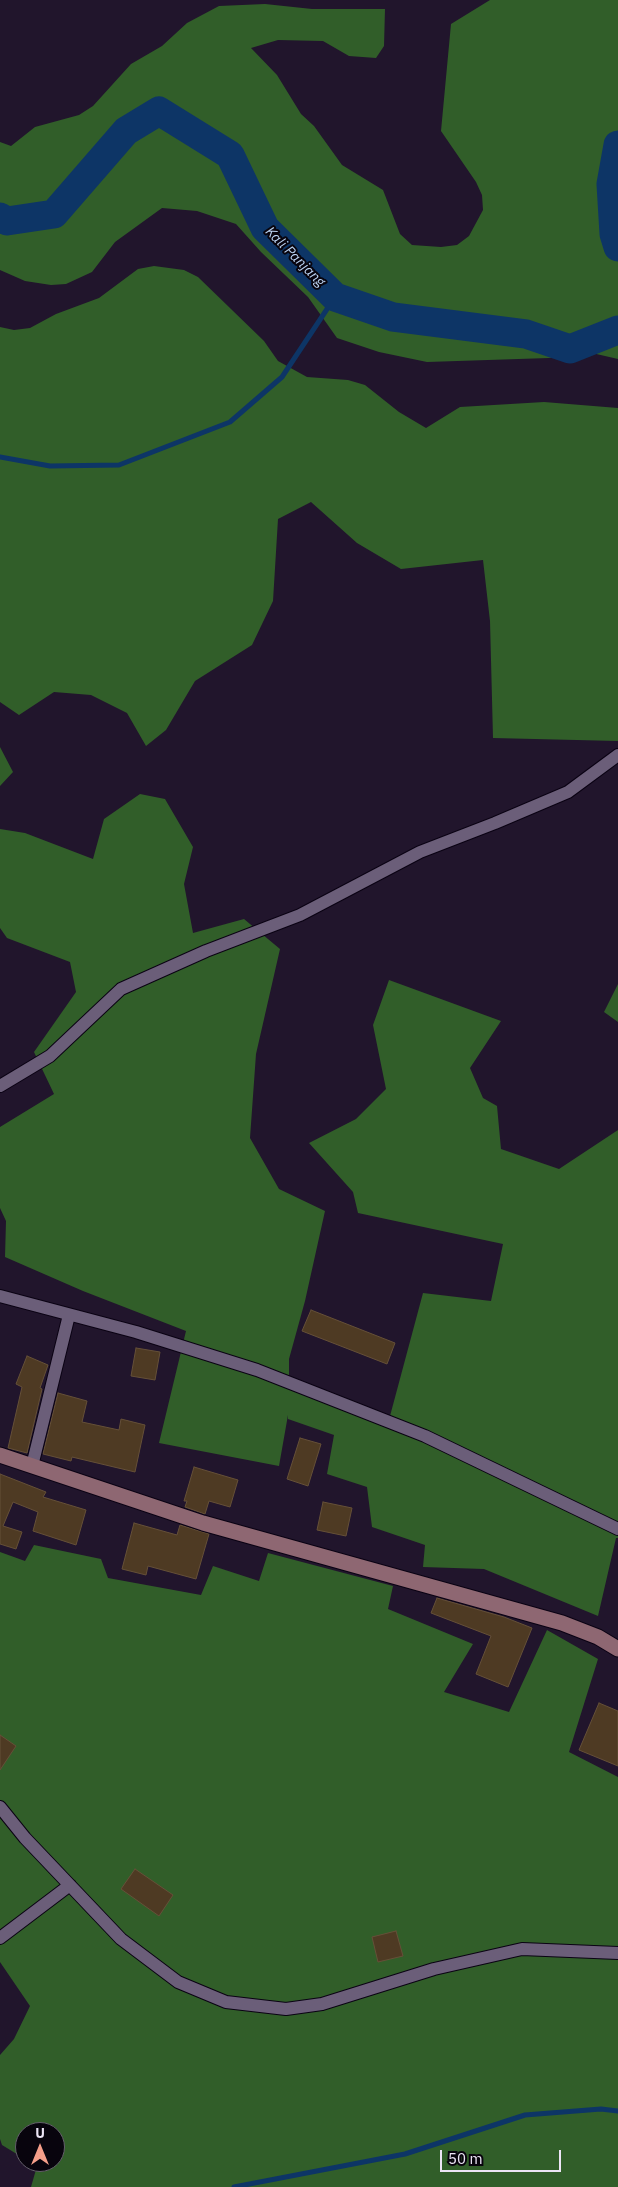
<!DOCTYPE html>
<style>
body{margin:0}
#map{position:relative;width:618px;height:2187px;overflow:hidden;background:#21152c;font-family:"IBM Plex Sans",sans-serif}
canvas{display:block}
.north{position:absolute;left:15px;top:2122px;width:50px;height:50px;box-sizing:border-box;background:#08040d;border:1px solid #635e6a;border-radius:50%;rotate:0deg;font-size:14px;font-weight:700;line-height:20px;text-align:center;color:#ece5f5}
.north::after{content:'';display:block;margin:auto;width:18px;height:22px;background:#f49e89;clip-path:polygon(50% 0,100% 100%,50% 72%,0 100%)}
.scale{position:absolute;left:440px;top:2150px;width:121px;height:22px;box-sizing:border-box;border:2px solid #ece5f5;border-top:0;padding-left:6px;font-size:15px;line-height:18px;white-space:nowrap;color:#ece5f5;-webkit-text-stroke:4px #08040d;paint-order:stroke}
</style>
<div id="map">
<canvas width="618" height="2187"></canvas>
<div class="north">U</div>
<div class="scale">50 m</div>
</div>
<script>
const c = document.querySelector('canvas').getContext('2d');
c.lineJoin = 'round';
function fillPath(path, color) { c.fillStyle = color; c.fill(path, 'evenodd'); }
const poly = rows => new Path2D(rows.map(r => 'M' + r).join(''));
function strokePath(path, color, width, dash) { c.strokeStyle = color; c.lineWidth = width; c.lineCap = dash ? 'butt' : 'round'; c.setLineDash(dash || []); c.stroke(path); }
function label(font, color, halo, rows, align = 'center') {
  c.font = font + ' "IBM Plex Sans",sans-serif'; c.lineWidth = 4; c.setLineDash([]); c.textBaseline = 'middle'; c.strokeStyle = halo; c.fillStyle = color; for (const [text, x, y, turn = 0] of rows) {
    c.save(); c.translate(x, y); c.rotate((+turn || 0) * Math.PI / 180); c.textAlign = isNaN(turn) ? turn : align; if (halo) c.strokeText(text, 0, 0); c.fillText(text, 0, 0); c.restore();
  }
}
fillPath(poly([
 [490,0,618,0,618,359,592,353,549,358,427,362,379,352,337,338,308,297,261,252,236,224,197,211,162,208,115,242,92,272,66,284,51,285,25,281,0,270,0,142,11,146,35,127,79,115,93,106,131,64,162,46,187,23,219,6,265,4,312,9,385,9,384,46,376,58,349,56,323,41,278,40,251,48,277,75,301,114,314,126,342,165,383,190,400,234,412,245,441,247,457,245,469,236,483,210,482,195,476,182,441,131,451,24],
 [154,266,184,270,198,277,264,341,278,361,307,377,348,380,365,385,399,412,426,428,460,407,544,402,618,408,618,741,493,738,490,621,483,560,401,569,357,543,311,502,278,519,273,601,252,645,195,681,166,730,146,746,127,713,91,695,54,692,19,715,0,702,0,327,14,330,30,328,56,314,99,298,138,269],
 [0,747,13,772,0,786],
 [140,794,165,799,193,847,184,884,193,933,244,919,280,949,256,1054,250,1138,279,1189,325,1211,305,1301,289,1359,289,1383,390,1416,423,1293,491,1301,503,1244,358,1213,353,1192,309,1143,356,1119,386,1089,373,1025,389,980,501,1021,470,1068,483,1098,497,1106,501,1149,559,1169,618,1130,618,1538,616,1538,598,1616,484,1569,423,1567,425,1545,372,1527,367,1487,327,1474,334,1435,288,1419,288,1415,279,1466,159,1443,186,1331,83,1291,5,1257,6,1221,0,1208,0,1127,54,1094,34,1052,76,992,70,962,7,938,0,928,0,829,25,833,93,859,104,819],
 [618,984,618,1022,604,1012],
 [34,1545,101,1559,108,1578,201,1595,213,1566,259,1581,268,1553,393,1586,388,1609,473,1644,444,1692,509,1712,547,1630,598,1659,569,1752,618,1777,618,2187,31,2187,37,2166,31,2162,55,2162,55,2132,25,2132,25,2159,2,2145,0,2139,0,2055,14,2039,30,2006,0,1962,0,1552,25,1561]
]), '#315e29');
strokePath(poly([
 [0,457,50,466,119,465,230,422,282,377,335,297],
 [234,2187,405,2154,525,2115,601,2109,618,2111]
]), '#0d3566', 5);
strokePath(poly([
 [618,145,611,184,614,234,618,247],
 [0,217,7,221,54,214,126,131,159,111,230,155,265,228,335,297,393,317,526,334,570,349,618,330]
]), '#0d3566', 29);
const building = poly([
 [311,1310,395,1343,387,1364,302,1331,311,1310],
 [136,1348,160,1352,155,1380,131,1376,136,1348],
 [27,1356,48,1365,40,1388,42,1389,27,1453,8,1448,22,1387,16,1384,27,1356],
 [58,1393,87,1401,82,1422,119,1430,121,1419,145,1425,135,1472,72,1457,71,1461,43,1454,58,1393],
 [300,1438,321,1444,308,1486,287,1479,300,1438],
 [194,1467,238,1480,230,1507,209,1501,205,1514,185,1507,187,1501,184,1501,194,1467],
 [0,1474,46,1492,43,1497,86,1510,76,1545,33,1531,38,1512,13,1502,3,1526,22,1532,16,1549,0,1544,0,1474],
 [323,1502,352,1508,346,1536,317,1530,323,1502],
 [134,1523,177,1535,180,1525,209,1534,196,1579,148,1566,146,1575,122,1569,134,1523],
 [437,1598,504,1617,532,1628,508,1687,476,1674,491,1636,431,1613,437,1598],
 [599,1703,618,1711,618,1766,579,1750,599,1703],
 [0,1735,16,1746,0,1770,0,1735],
 [135,1869,173,1895,159,1916,121,1889,135,1869],
 [396,1931,403,1956,378,1962,372,1937,396,1931]
]);
fillPath(building, '#4e3a23');
strokePath(building, '#655038', 1);
const street = poly([
 [0,1086,50,1056,121,989,206,951,300,915,420,852,495,823,568,792,618,755],
 [0,1296,136,1332,257,1370,425,1436,618,1529],
 [32,1466,69,1315],
 [0,1807,25,1838,121,1939,178,1982,226,2002,286,2009,322,2004,434,1969,522,1949,618,1953],
 [0,1938,70,1885]
]);
const secondary = poly([
 [0,1455,203,1523,562,1623,598,1637,618,1649]
]);
strokePath(street, '#0a0213', 14);
strokePath(secondary, '#0a0213', 17);
strokePath(street, '#6b5e79', 12);
strokePath(secondary, '#8e6772', 15);
label('italic 14px', '#bad1f0', '#08040d', [
 ["Kali Panjang",295,257,45]
]);
</script>
